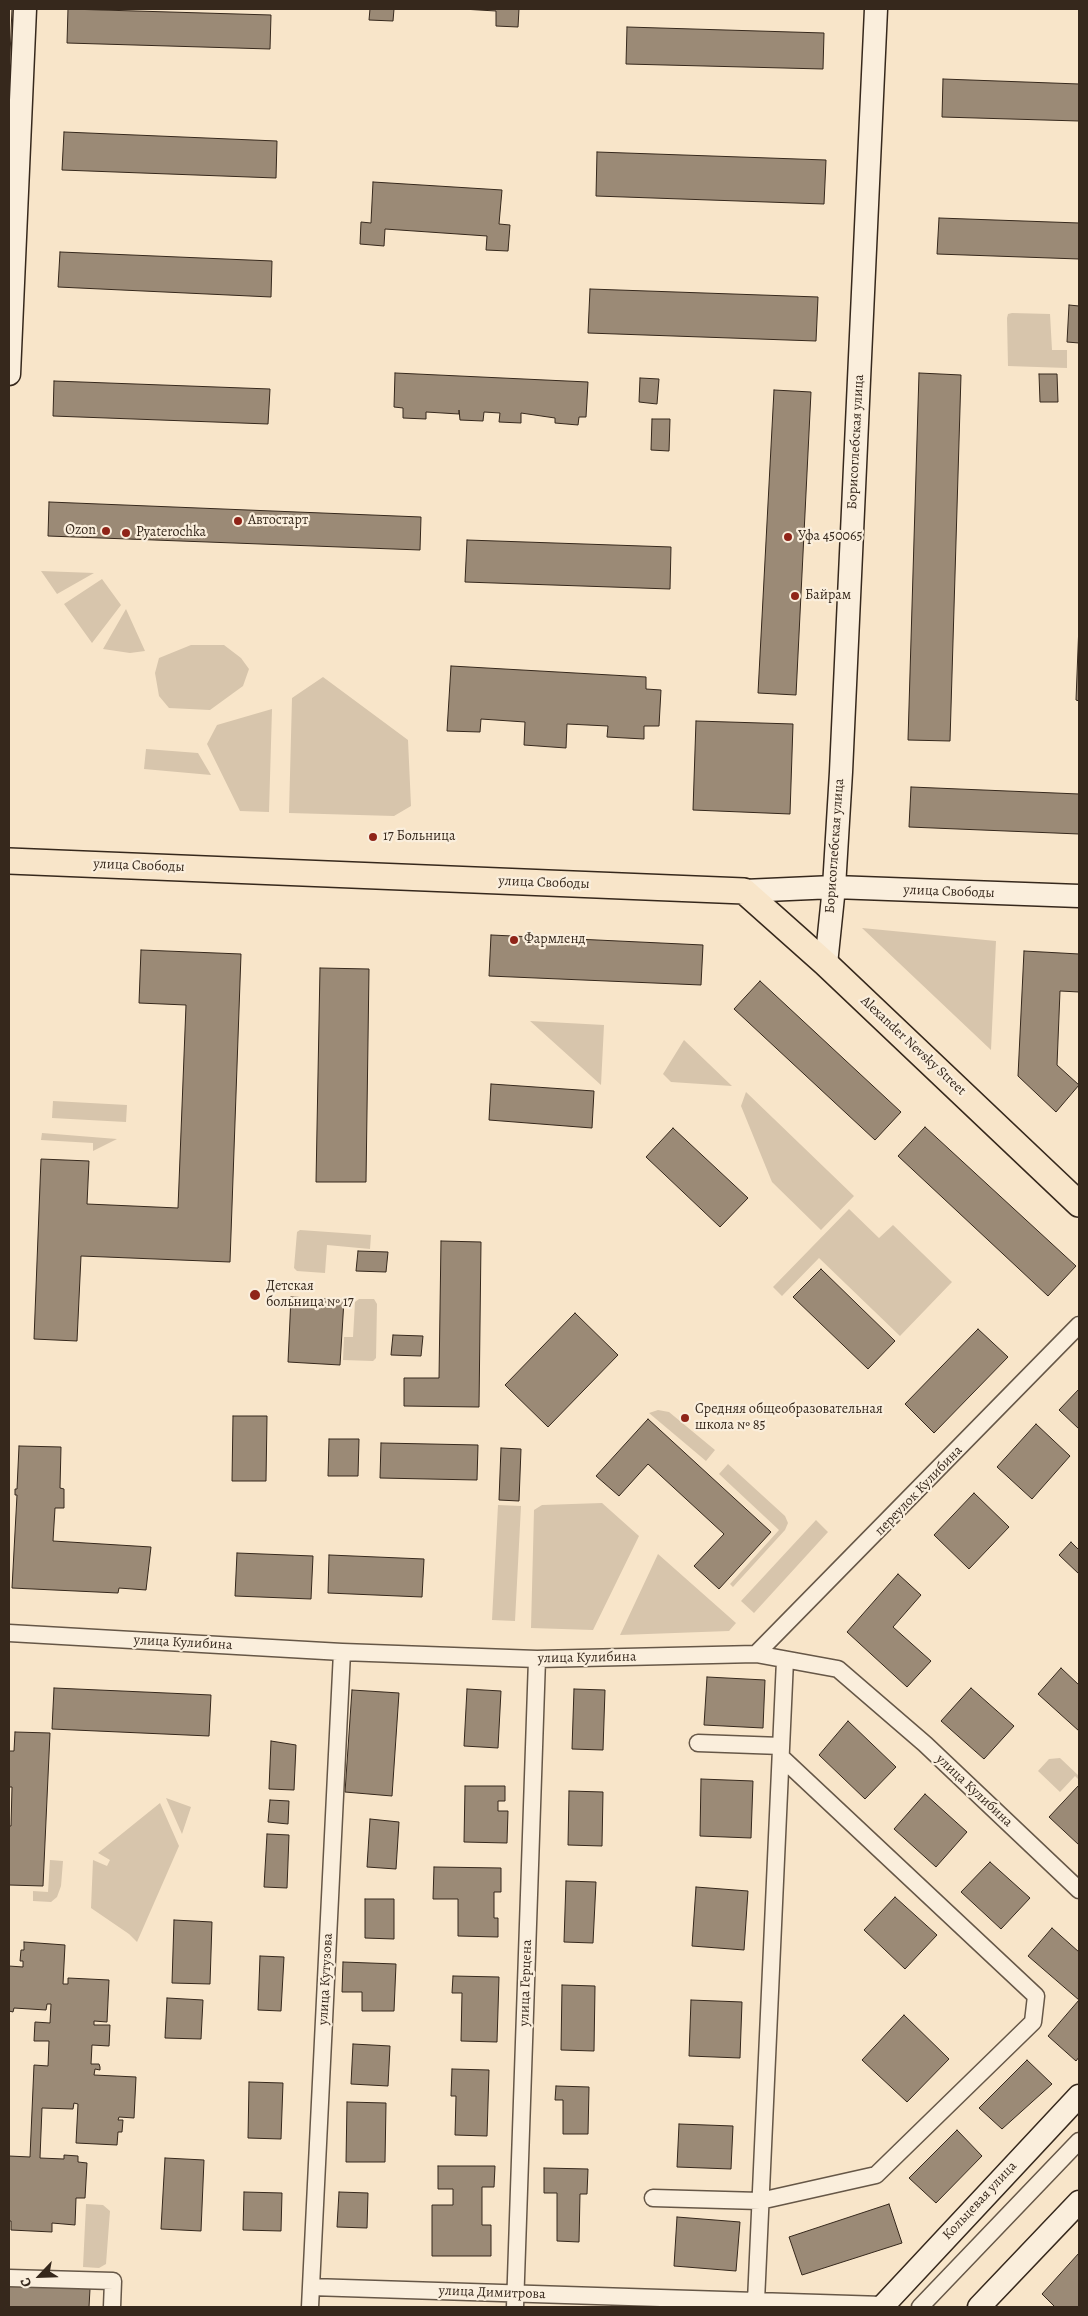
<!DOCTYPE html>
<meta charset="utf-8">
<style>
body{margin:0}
#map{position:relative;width:1088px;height:2316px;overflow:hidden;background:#f8e5c9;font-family:Alegreya,serif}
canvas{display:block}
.frame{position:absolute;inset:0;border:10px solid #36281c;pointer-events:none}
.north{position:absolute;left:15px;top:2251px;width:50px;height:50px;-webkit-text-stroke:4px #faeedc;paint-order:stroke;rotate:246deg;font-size:14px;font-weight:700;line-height:20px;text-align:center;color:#36281c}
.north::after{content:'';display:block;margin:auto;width:18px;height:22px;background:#36281c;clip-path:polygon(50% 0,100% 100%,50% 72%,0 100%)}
</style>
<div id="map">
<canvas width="1088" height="2316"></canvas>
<div class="frame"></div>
<div class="north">С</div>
</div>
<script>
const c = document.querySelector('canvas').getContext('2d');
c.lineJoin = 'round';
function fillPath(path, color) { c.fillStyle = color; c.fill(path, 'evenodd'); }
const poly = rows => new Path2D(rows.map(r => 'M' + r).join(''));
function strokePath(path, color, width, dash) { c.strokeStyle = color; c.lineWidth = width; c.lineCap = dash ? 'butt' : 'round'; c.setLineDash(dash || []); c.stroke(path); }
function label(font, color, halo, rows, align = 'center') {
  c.font = font + ' Alegreya,serif'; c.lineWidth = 4.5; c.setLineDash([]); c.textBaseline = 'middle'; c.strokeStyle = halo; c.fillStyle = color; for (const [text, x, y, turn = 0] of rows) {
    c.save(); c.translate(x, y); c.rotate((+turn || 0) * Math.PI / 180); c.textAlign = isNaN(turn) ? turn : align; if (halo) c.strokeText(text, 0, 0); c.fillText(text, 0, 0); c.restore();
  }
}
fillPath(poly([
 [1012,313,1050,314,1052,350,1067,350,1067,368,1008,366,1007,318,1008,314],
 [41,571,94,573,57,594],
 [102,579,121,605,92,643,64,604],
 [126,609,145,651,130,653,103,649],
 [191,645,224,645,241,658,249,669,243,686,210,710,169,708,159,696,155,673,159,658],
 [323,677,408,740,411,806,394,816,289,813,292,698],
 [272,709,269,812,240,811,207,744,217,725],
 [146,749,198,753,211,775,144,769],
 [862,928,996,941,991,1050],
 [530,1021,604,1025,601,1085],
 [684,1040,732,1086,671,1082,663,1074],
 [746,1092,854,1196,821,1230,772,1182,741,1106],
 [53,1101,127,1105,126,1122,52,1118],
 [42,1133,117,1139,93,1151,93,1143,41,1140],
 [849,1209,879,1238,893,1225,952,1282,900,1336,819,1258,782,1296,773,1287],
 [300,1230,371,1235,370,1249,327,1245,325,1273,297,1271,294,1268,297,1232],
 [359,1299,374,1299,377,1304,376,1358,373,1361,343,1360,344,1337,353,1337,355,1302],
 [658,1410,669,1412,715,1450,706,1461,649,1413],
 [728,1464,785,1516,788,1523,785,1530,733,1587,730,1584,779,1530,719,1474],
 [602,1503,639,1536,593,1630,531,1628,534,1510,542,1505],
 [498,1505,521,1506,515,1621,492,1620],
 [816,1520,828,1532,754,1613,741,1601],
 [658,1554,736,1623,729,1631,620,1635],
 [1060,1758,1079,1776,1079,1780,1075,1776,1060,1792,1038,1771,1049,1759],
 [166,1798,191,1807,182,1834],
 [160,1803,179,1846,137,1942,129,1934,91,1908,93,1860,107,1866,110,1860,98,1853],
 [50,1860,63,1861,61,1886,57,1897,51,1902,33,1901,33,1891,48,1892],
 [86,2204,103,2205,110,2211,106,2264,99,2268,83,2267]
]), '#d7c5ac');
const building = poly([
 [68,9,271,15,270,49,67,43,68,9],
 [370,9,394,9,393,21,369,20,370,9],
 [462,9,519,9,518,27,496,26,496,11,462,9],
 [627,27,824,33,823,69,626,64,627,27],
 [943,79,1079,84,1079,121,942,117,943,79],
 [64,132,277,141,276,178,62,170,64,132],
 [597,152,826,160,824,204,596,196,597,152],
 [373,182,502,190,499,224,510,225,508,251,486,250,487,236,385,229,384,246,360,244,361,222,371,223,373,182],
 [939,218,1079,223,1079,259,937,254,939,218],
 [60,252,272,261,271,297,58,287,60,252],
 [590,289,818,297,816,341,588,333,590,289],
 [1069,305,1079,306,1079,343,1067,342,1069,305],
 [395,373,588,382,586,417,579,417,578,425,555,423,555,418,521,413,521,423,499,422,500,413,484,412,483,421,460,420,459,410,459,414,426,412,426,419,403,418,403,408,394,407,395,373],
 [919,373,961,375,950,741,908,740,919,373],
 [1039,374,1057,374,1058,402,1040,402,1039,374],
 [640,378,659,379,657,404,639,402,640,378],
 [54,381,270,389,268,424,53,416,54,381],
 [774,390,811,392,796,695,758,693,774,390],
 [652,419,670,419,669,451,651,450,652,419],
 [49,502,421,517,420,550,48,536,49,502],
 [467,540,671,547,670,589,465,582,467,540],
 [1079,624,1079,701,1076,700,1079,624],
 [451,666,646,677,646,689,661,690,659,726,644,726,644,739,607,737,608,726,567,724,566,748,524,745,525,722,481,719,480,732,447,731,451,666],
 [696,721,793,724,790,814,693,810,696,721],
 [911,787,1079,794,1079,834,909,827,911,787],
 [491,935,703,945,701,985,489,976,491,935],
 [141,950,241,954,230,1262,81,1256,77,1341,34,1339,41,1159,89,1161,87,1204,178,1208,186,1005,139,1003,141,950],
 [1024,951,1079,954,1079,992,1060,991,1057,1065,1079,1085,1056,1112,1018,1076,1024,951],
 [320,968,369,969,366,1182,316,1182,320,968],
 [760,981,901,1112,875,1140,734,1009,760,981],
 [491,1084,594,1091,592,1128,489,1120,491,1084],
 [925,1127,1076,1266,1048,1296,898,1156,925,1127],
 [673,1128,748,1198,720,1227,646,1157,673,1128],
 [441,1241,481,1242,479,1407,404,1406,404,1378,439,1378,441,1241],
 [358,1251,388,1252,386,1272,356,1271,358,1251],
 [821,1269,895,1341,868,1369,793,1297,821,1269],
 [291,1297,344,1300,340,1365,288,1362,291,1297],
 [575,1313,618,1355,548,1427,505,1385,575,1313],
 [978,1329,1008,1357,934,1433,905,1404,978,1329],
 [393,1335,423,1336,421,1356,391,1355,393,1335],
 [1079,1389,1079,1429,1059,1410,1079,1389],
 [233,1416,267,1416,266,1481,232,1481,233,1416],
 [648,1419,771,1532,719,1589,694,1566,724,1534,648,1464,619,1496,596,1476,648,1419],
 [1036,1424,1070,1456,1032,1499,997,1467,1036,1424],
 [329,1439,359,1439,358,1476,328,1476,329,1439],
 [381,1443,478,1445,477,1480,380,1478,381,1443],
 [19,1446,61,1447,60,1488,64,1489,64,1508,55,1508,53,1541,151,1547,146,1590,119,1588,118,1593,12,1588,17,1495,15,1495,15,1489,17,1489,19,1446],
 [501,1448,521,1449,519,1501,499,1500,501,1448],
 [974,1493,1009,1527,969,1569,934,1535,974,1493],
 [1071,1542,1079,1550,1079,1574,1059,1555,1071,1542],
 [237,1553,313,1556,311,1599,235,1596,237,1553],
 [329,1555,424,1559,422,1597,328,1593,329,1555],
 [898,1574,921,1595,893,1627,931,1661,907,1687,847,1632,898,1574],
 [1061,1668,1079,1685,1079,1731,1038,1694,1061,1668],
 [707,1677,765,1680,763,1728,704,1725,707,1677],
 [54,1688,211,1695,209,1736,52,1729,54,1688],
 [971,1688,1014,1726,984,1759,941,1721,971,1688],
 [467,1689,501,1691,498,1748,464,1746,467,1689],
 [574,1689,605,1690,603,1750,572,1749,574,1689],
 [352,1690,399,1693,392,1796,345,1792,352,1690],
 [848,1721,896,1767,865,1799,819,1755,848,1721],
 [15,1732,50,1733,43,1886,9,1885,9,1826,11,1826,12,1787,9,1787,9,1751,14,1751,15,1732],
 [271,1741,296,1745,294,1790,269,1789,271,1741],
 [701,1779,753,1781,751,1838,700,1836,701,1779],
 [1079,1785,1079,1845,1049,1817,1079,1785],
 [465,1786,505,1786,505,1801,498,1801,498,1811,508,1811,507,1843,464,1842,465,1786],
 [569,1791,603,1792,602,1846,568,1845,569,1791],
 [925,1794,967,1832,936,1867,894,1829,925,1794],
 [270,1800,289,1801,288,1824,268,1822,270,1800],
 [370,1819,399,1822,396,1869,367,1867,370,1819],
 [267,1834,289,1835,287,1888,264,1887,267,1834],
 [990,1862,1030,1898,1001,1929,961,1892,990,1862],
 [434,1867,501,1868,501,1892,494,1892,494,1918,498,1918,498,1937,458,1936,458,1899,433,1899,434,1867],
 [566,1881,596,1882,593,1943,564,1942,566,1881],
 [696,1887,748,1891,744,1950,692,1946,696,1887],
 [895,1897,937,1935,905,1969,864,1930,895,1897],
 [365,1899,394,1899,394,1939,365,1938,365,1899],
 [174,1920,212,1922,210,1984,172,1983,174,1920],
 [1052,1928,1079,1952,1079,2057,1076,2061,1048,2036,1079,2000,1028,1956,1052,1928],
 [24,1942,65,1945,63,1984,68,1984,68,1978,109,1980,107,2022,94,2021,94,2025,110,2025,109,2046,92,2045,91,2064,99,2064,100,2067,100,2070,95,2069,94,2075,136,2077,134,2118,119,2117,118,2120,123,2120,122,2132,118,2132,117,2145,76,2143,78,2104,74,2103,73,2109,42,2108,40,2158,64,2159,64,2155,78,2156,78,2162,87,2163,85,2198,76,2198,75,2225,52,2223,52,2232,11,2230,11,2221,9,2221,9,2156,30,2157,34,2065,48,2066,49,2041,34,2041,35,2022,50,2023,51,2004,47,2004,46,2010,14,2008,13,2012,9,2011,9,1966,23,1967,23,1961,20,1961,21,1950,24,1950,24,1942],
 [260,1956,284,1957,281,2011,258,2010,260,1956],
 [343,1962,396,1964,394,2011,362,2011,362,1992,342,1992,343,1962],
 [453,1976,499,1977,497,2042,461,2041,462,1993,452,1993,453,1976],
 [562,1985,595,1986,594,2051,561,2050,562,1985],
 [167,1998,203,2000,201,2039,165,2038,167,1998],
 [691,2000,742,2002,740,2058,689,2056,691,2000],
 [904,2015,949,2059,907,2102,862,2060,904,2015],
 [353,2044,390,2046,388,2086,351,2084,353,2044],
 [1027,2060,1052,2084,1002,2129,979,2108,1027,2060],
 [452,2069,489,2070,487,2136,455,2135,456,2096,451,2096,452,2069],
 [249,2082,283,2083,281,2139,248,2138,249,2082],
 [556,2086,589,2087,588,2134,563,2134,563,2100,555,2100,556,2086],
 [347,2102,386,2103,385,2162,346,2162,347,2102],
 [679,2124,733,2126,731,2169,677,2167,679,2124],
 [957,2130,982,2156,936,2203,909,2178,957,2130],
 [165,2158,204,2160,201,2231,161,2229,165,2158],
 [438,2166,495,2166,494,2187,482,2187,482,2225,491,2225,491,2256,432,2256,432,2205,453,2205,453,2189,438,2189,438,2166],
 [544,2168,588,2169,587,2194,580,2194,579,2242,557,2241,557,2193,544,2193,544,2168],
 [244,2192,282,2193,281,2231,243,2230,244,2192],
 [339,2192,368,2193,367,2228,337,2227,339,2192],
 [889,2204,902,2243,802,2275,789,2237,889,2204],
 [677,2217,740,2222,736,2271,674,2266,677,2217],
 [1079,2253,1079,2307,1055,2307,1042,2294,1079,2253],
 [9,2285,90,2289,89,2307,9,2307,9,2285]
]);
fillPath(building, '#9b8a76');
strokePath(building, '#36281c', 1);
const street = poly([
 [9,1633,342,1652,537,1659,756,1654,838,1669,925,1744,1079,1890],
 [756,1654,1079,1325],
 [698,1743,781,1746],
 [653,2198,760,2201,876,2175,1033,2022,1036,1996,781,1757],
 [9,2278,113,2281,112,2307],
 [311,2287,883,2305],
 [756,2301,785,1660],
 [310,2307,342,1652],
 [515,2307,537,1659],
 [920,2307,1079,2141]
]);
const secondary = poly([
 [9,374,25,9],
 [744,891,834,887,1079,896],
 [826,964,834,887,841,772,876,9],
 [882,2307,1079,2096],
 [979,2307,1079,2202]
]);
const primary = poly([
 [9,861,744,891,826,964,1079,1204]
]);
strokePath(street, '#665747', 19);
strokePath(secondary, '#36281c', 25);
strokePath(primary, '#36281c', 28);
strokePath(street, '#faeedc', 16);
strokePath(secondary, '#faeedc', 22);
strokePath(primary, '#f8e5c9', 25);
strokePath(poly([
 [9,79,12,9]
]), '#36281c', 1);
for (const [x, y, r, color] of [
 [238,521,5,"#8f2418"],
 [106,531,5,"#8f2418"],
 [126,533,5,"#8f2418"],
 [788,537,5,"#8f2418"],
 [795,596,5,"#8f2418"],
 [373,837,5,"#8f2418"],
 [514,940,5,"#8f2418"],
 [255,1295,6,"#8f2418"],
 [685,1418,5,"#8f2418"]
]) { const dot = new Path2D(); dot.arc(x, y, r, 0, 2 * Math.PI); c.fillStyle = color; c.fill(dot); strokePath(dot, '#faeedc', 2); }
label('14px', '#36281c', '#faeedc', [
 ["Борисоглебская улица",856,442,-87],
 ["Борисоглебская улица",835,846,-86],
 ["улица Свободы",139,866,2],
 ["улица Свободы",544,883,2],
 ["улица Свободы",949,892,2],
 ["Alexander Nevsky Street",913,1046,43],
 ["переулок Кулибина",919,1491,-46],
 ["улица Кулибина",183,1643,3],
 ["улица Кулибина",587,1658,-1],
 ["улица Кулибина",974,1791,43],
 ["улица Кутузова",326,1979,-87],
 ["улица Герцена",526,1983,-88],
 ["Кольцевая улица",980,2201,-47],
 ["улица Димитрова",492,2293,2]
]);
label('14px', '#36281c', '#faeedc', [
 ["Автостарт",248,521],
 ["Ozon",96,531,"right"],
 ["Pyaterochka",136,533],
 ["Уфа 450065",798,537],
 ["Байрам",805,596],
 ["17 Больница",383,837],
 ["Фармленд",524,940],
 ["Детская",266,1287],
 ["больница № 17",266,1303],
 ["Средняя общеобразовательная",695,1410],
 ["школа № 85",695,1426]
], 'left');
</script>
